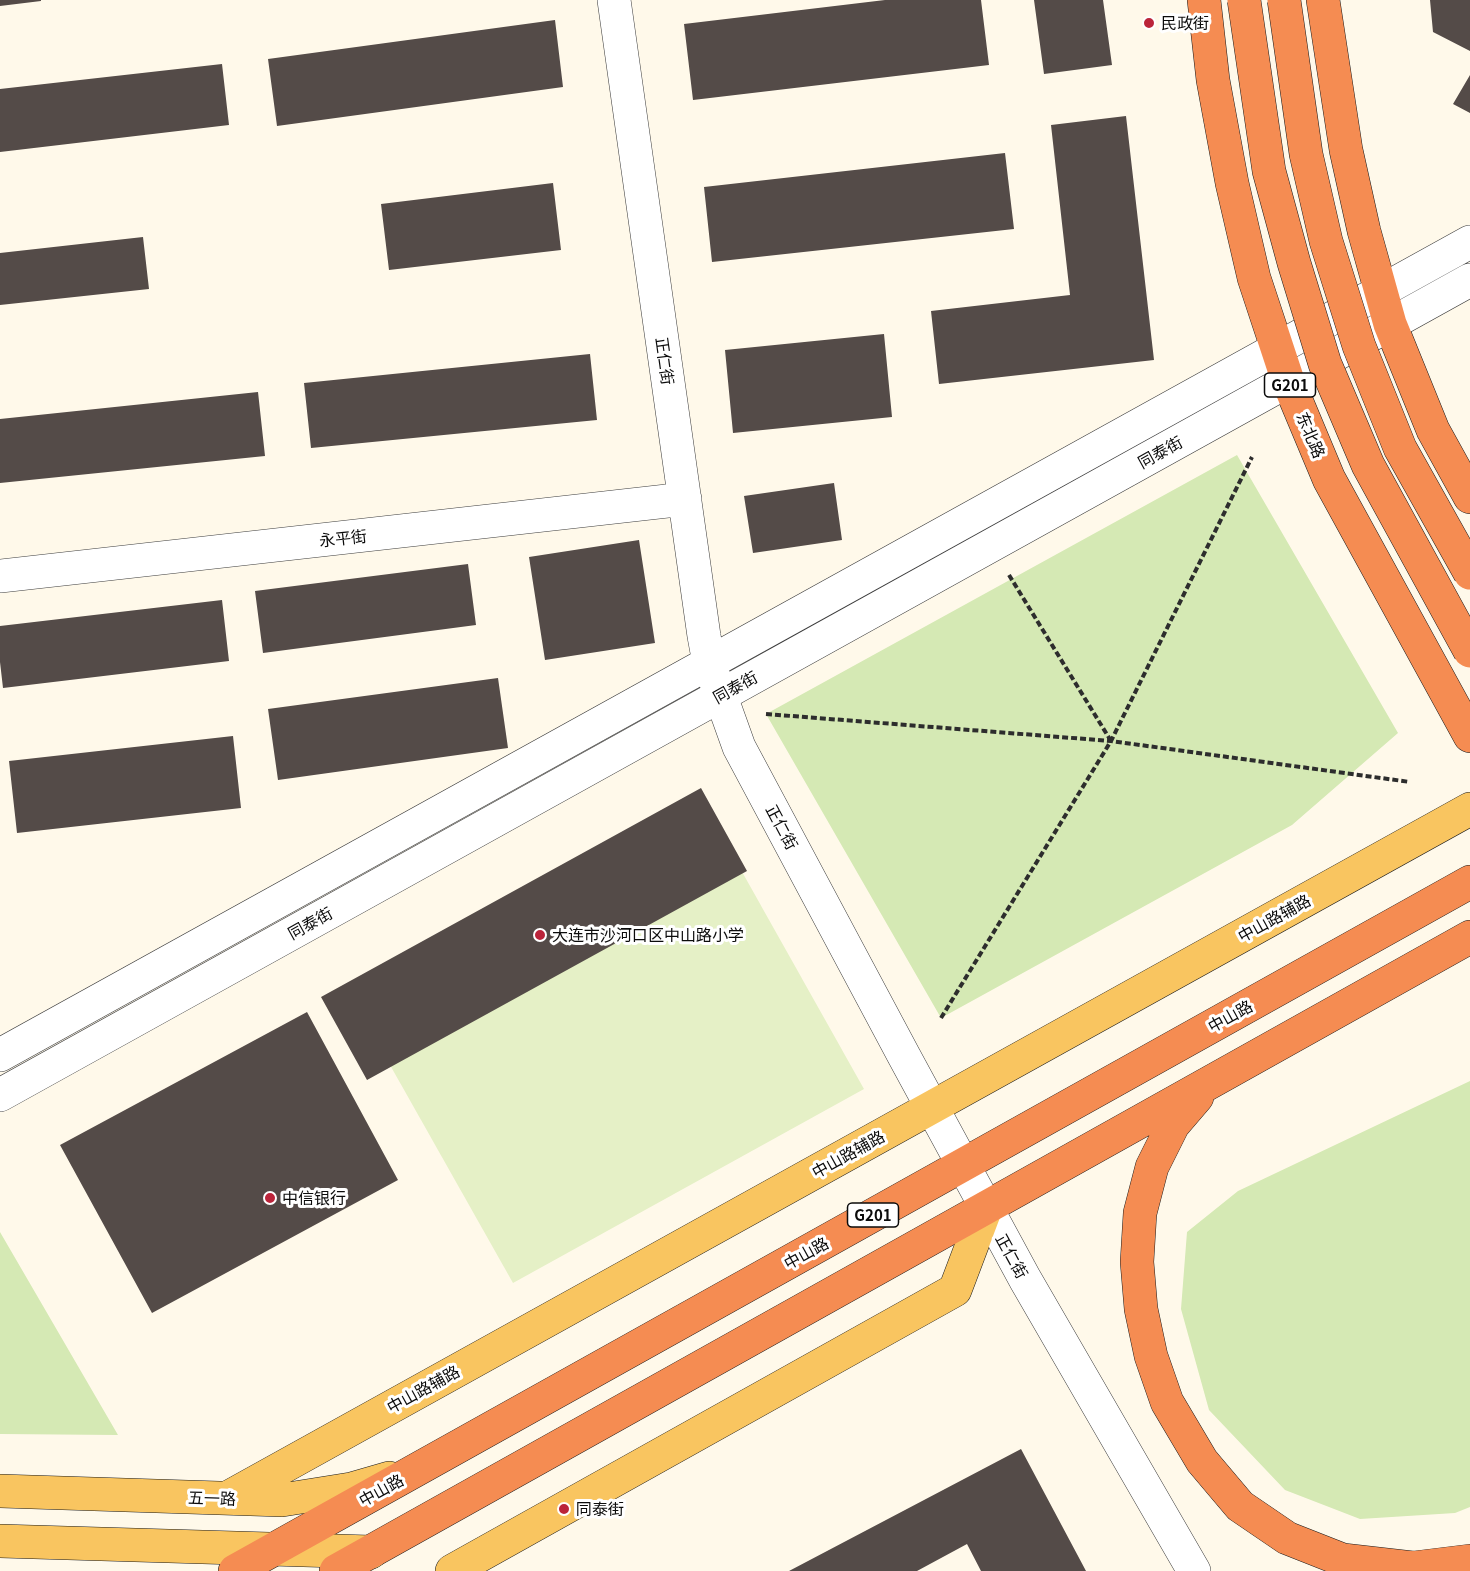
<!DOCTYPE html>
<meta charset="utf-8">
<style>
body{margin:0}
canvas{display:block;background:#fff9ea}
</style>
<canvas width="1470" height="1571"></canvas>
<script>
const c = document.querySelector('canvas').getContext('2d');
c.lineJoin = 'round';
function fillPath(path, color) { c.fillStyle = color; c.fill(path, 'evenodd'); }
const poly = rows => new Path2D(rows.map(r => 'M' + r).join(''));
function strokePath(path, color, width, dash) { c.strokeStyle = color; c.lineWidth = width; c.lineCap = dash ? 'butt' : 'round'; c.setLineDash(dash || []); c.stroke(path); }
function label(font, color, halo, rows, align = 'center') {
  c.font = font + ' Georgia,"Noto Sans SC",serif'; c.lineWidth = 6; c.setLineDash([]); c.textBaseline = 'middle'; c.strokeStyle = halo; c.fillStyle = color; for (const [text, x, y, turn = 0] of rows) {
    c.save(); c.translate(x, y); c.rotate((+turn || 0) * Math.PI / 180); c.textAlign = isNaN(turn) ? turn : align; if (halo) c.strokeText(text, 0, 0); c.fillText(text, 0, 0); c.restore();
  }
}
fillPath(poly([
 [1237,455,1398,733,1292,825,941,1018,766,714],
 [1470,1081,1470,1507,1455,1513,1360,1519,1285,1490,1209,1410,1181,1309,1187,1232,1238,1191],
 [0,1232,118,1435,0,1434]
]), '#d5e9b4');
fillPath(poly([
 [741,870,864,1089,513,1283,390,1065]
]), '#e5f0c6');
fillPath(poly([
 [0,0,41,0,41,1,0,6],
 [885,0,981,0,989,65,693,100,684,24],
 [1034,0,1103,0,1112,65,1044,74],
 [1430,0,1470,0,1470,51,1433,32],
 [555,20,563,87,277,126,268,59],
 [222,64,229,125,0,152,0,89],
 [1470,75,1470,113,1453,104],
 [1126,116,1154,360,939,384,931,311,1070,295,1051,125],
 [1005,153,1014,229,712,262,704,187],
 [553,183,561,250,389,270,381,204],
 [143,237,149,289,0,305,0,253],
 [884,334,892,417,733,433,725,350],
 [590,354,597,420,311,448,304,383],
 [258,392,265,456,0,483,0,419],
 [834,483,842,540,753,553,744,496],
 [639,540,655,643,545,660,529,557],
 [468,564,476,625,263,653,255,591],
 [222,600,229,661,3,688,0,662,0,626],
 [498,678,508,748,278,780,268,709],
 [233,736,241,808,17,833,9,761],
 [701,788,747,871,367,1080,321,997],
 [307,1012,398,1180,152,1313,60,1145],
 [1021,1449,1086,1571,981,1571,967,1544,917,1571,789,1571]
]), '#544b48');
const minor = poly([
 [614,0,704,636,709,663,739,747,904,1056,1025,1279,1194,1571],
 [0,576,685,499],
 [0,1055,1470,242],
 [0,1095,1470,280]
]);
const major = poly([
 [0,1491,282,1500,351,1489,389,1478],
 [227,1498,1470,809],
 [0,1541,371,1552],
 [452,1571,955,1290,986,1208]
]);
const highway = poly([
 [1204,0,1213,80,1232,183,1254,278,1288,381,1329,479,1470,736],
 [1323,0,1346,150,1364,231,1390,324,1433,430,1470,497],
 [1197,1097,1173,1125,1152,1167,1140,1213,1137,1262,1141,1309,1151,1356,1167,1402,1202,1461,1240,1506,1287,1538,1343,1560,1413,1568,1470,1561],
 [235,1571,1470,882],
 [336,1571,1470,937]
]);
strokePath(minor, '#3e3e3e', 34);
strokePath(major, '#1c1c1c', 34);
strokePath(highway, '#1c1c1c', 34);
strokePath(poly([
 [1009,575,1111,741],
 [766,714,1111,741,1410,782],
 [941,1018,1111,741,1252,457]
]), '#2d2d2d', 4, [6, 3]);
strokePath(minor, '#fff', 33);
strokePath(major, '#f9c560', 33);
strokePath(highway, '#f58c52', 33);
const highwayBridge = poly([
 [1244,0,1269,171,1294,263,1325,364,1368,465,1470,651],
 [1284,0,1306,154,1326,241,1359,346,1400,448,1470,573]
]);
strokePath(highwayBridge, '#1c1c1c', 34, []);
strokePath(highwayBridge, '#f58c52', 33);
for (const [x, y, r, color] of [
 [1149,23,6,"#bb243a"],
 [540,935,6,"#bb243a"],
 [270,1198,6,"#bb243a"],
 [564,1509,6,"#bb243a"]
]) { const dot = new Path2D(); dot.arc(x, y, r, 0, 2 * Math.PI); c.fillStyle = color; c.fill(dot); strokePath(dot, '#fff', 2); }
for (const [x, y, w] of [
 [1290,385,51],
 [873,1215,51]
]) { const box = new Path2D(); box.roundRect(x - w / 2, y - 12, w, 24, 4.5); c.fillStyle = '#fff'; c.fill(box); strokePath(box, '#0b0b0b', 1.5); }
label('bold 15px', '#0b0b0b', null, [
 ["G201",1290,385],
 ["G201",873,1215]
]);
label('16px', '#0b0b0b', '#fff', [
 ["民政街",1161,23],
 ["大连市沙河口区中山路小学",552,935],
 ["中信银行",282,1198],
 ["同泰街",576,1509]
], 'left');
label('16px', '#0b0b0b', '#fff', [
 ["正仁街",665,361,82],
 ["东北路",1311,435,67],
 ["同泰街",1160,452,-29],
 ["永平街",343,538,-6],
 ["同泰街",735,687,-29],
 ["正仁街",782,827,62],
 ["中山路辅路",1274,918,-29],
 ["同泰街",310,923,-29],
 ["中山路",1230,1016,-29],
 ["中山路辅路",848,1154,-29],
 ["中山路",806,1253,-29],
 ["正仁街",1012,1256,61],
 ["中山路辅路",423,1389,-29],
 ["中山路",381,1490,-29],
 ["五一路",212,1498,2]
]);
</script>
